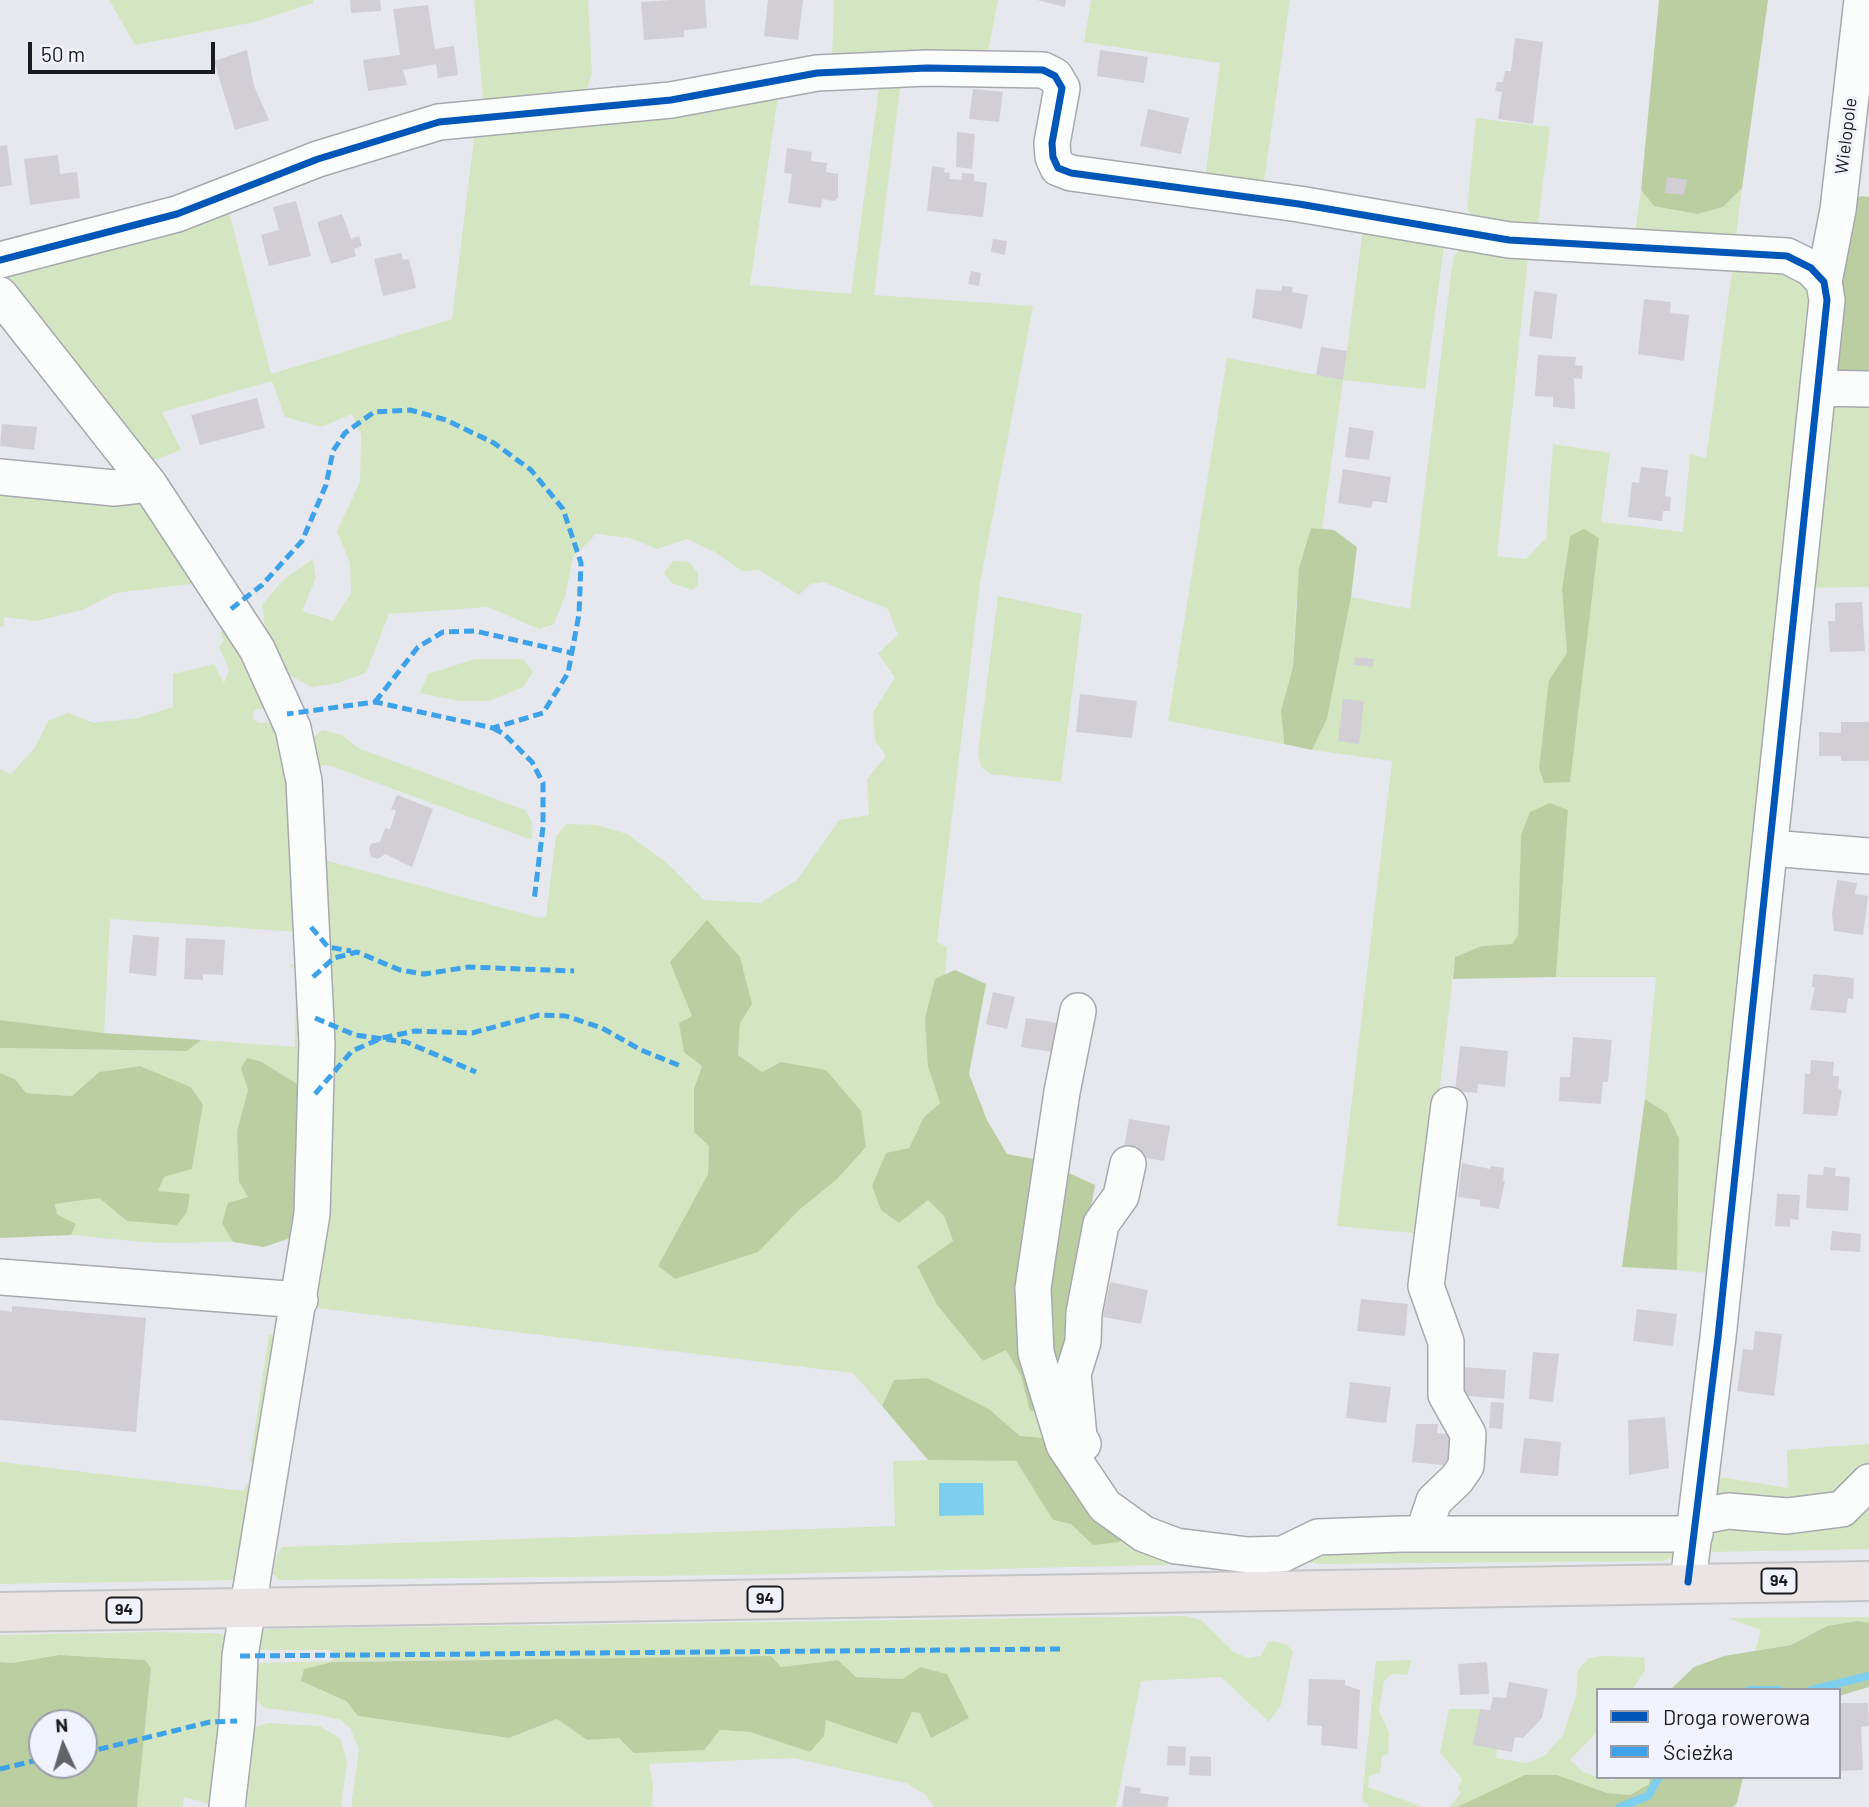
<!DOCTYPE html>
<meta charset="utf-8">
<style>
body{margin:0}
#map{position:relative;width:1869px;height:1807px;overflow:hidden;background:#e6e8ee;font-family:Barlow,sans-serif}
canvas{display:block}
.legend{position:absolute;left:1596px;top:1688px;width:245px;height:91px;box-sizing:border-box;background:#f0f3fe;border:2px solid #9a9da5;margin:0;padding:9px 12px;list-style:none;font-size:21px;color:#1a1b1f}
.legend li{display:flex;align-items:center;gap:14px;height:35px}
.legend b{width:35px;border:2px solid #9a9da5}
.north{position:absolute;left:28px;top:1709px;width:70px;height:70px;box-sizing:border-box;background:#f0f3fe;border:2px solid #9a9da5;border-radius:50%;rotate:356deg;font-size:19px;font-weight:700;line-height:28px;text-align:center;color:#1a1b1f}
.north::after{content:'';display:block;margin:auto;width:24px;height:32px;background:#616367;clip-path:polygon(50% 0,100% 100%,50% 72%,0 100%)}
.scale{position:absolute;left:28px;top:42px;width:187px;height:32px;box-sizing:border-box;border:4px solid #1a1b1f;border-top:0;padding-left:9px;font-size:21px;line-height:24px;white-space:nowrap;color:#1a1b1f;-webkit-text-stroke:5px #f0f3fe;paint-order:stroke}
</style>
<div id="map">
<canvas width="1869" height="1807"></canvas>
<ul class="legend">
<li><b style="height:9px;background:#0057b8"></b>Droga rowerowa</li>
<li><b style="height:9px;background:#3da2ea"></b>Ścieżka</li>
</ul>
<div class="north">N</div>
<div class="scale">50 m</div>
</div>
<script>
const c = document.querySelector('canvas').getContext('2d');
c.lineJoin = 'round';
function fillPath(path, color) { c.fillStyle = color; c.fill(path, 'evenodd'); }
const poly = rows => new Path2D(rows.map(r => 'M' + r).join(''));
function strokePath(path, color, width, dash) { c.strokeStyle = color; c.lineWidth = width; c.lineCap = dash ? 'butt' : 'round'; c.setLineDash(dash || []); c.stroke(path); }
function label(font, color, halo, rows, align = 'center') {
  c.font = font + ' Barlow,sans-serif'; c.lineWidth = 6; c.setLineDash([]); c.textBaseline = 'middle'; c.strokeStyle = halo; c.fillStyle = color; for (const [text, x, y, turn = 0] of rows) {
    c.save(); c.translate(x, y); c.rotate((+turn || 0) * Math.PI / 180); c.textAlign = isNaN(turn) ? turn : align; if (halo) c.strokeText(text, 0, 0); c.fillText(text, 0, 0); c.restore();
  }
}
fillPath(poly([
 [109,0,313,0,313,3,255,22,135,45],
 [474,0,588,0,592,72,587,90,575,100,481,105,483,98],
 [834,0,998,0,988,52,832,55],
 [1091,0,1290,0,1264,181,1267,191,1204,187,1220,63,1084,42],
 [901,80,874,295,1033,306,980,583,937,942,947,947,945,975,935,979,928,1067,940,1103,924,1117,909,1148,929,1200,944,1216,953,1241,917,1266,937,1305,983,1361,1006,1349,1021,1376,1030,1410,1044,1410,1057,1439,1020,1436,989,1409,927,1378,895,1380,882,1406,853,1373,317,1308,329,1214,335,1036,321,859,540,918,546,917,556,836,567,824,597,825,627,834,668,864,704,900,760,903,797,880,839,820,869,815,867,779,886,756,875,741,873,712,895,678,878,653,898,635,888,609,823,582,810,584,799,595,759,570,742,571,715,552,687,539,657,549,630,538,596,534,573,557,565,596,554,624,539,629,488,607,389,614,366,673,338,683,312,687,277,668,266,635,262,605,284,579,313,559,316,578,302,611,333,621,351,593,350,563,337,531,360,482,361,435,352,414,321,427,285,417,272,381,162,412,181,450,149,462,5,280,10,269,227,204,271,374,452,319,476,122,779,90,750,285,851,294,880,81],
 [693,1016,740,1023,738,1055,762,1072,836,1180,799,1210,675,1279,658,1266,708,1174,709,1146,694,1131,694,1089,702,1066,679,1023],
 [1476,118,1550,127,1537,231,1476,222,1467,208],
 [1742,188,1735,244,1634,240,1641,190,1654,206,1723,207],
 [1364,222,1444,246,1425,389,1343,380,1322,529,1311,528,1296,604,1293,667,1281,710,1284,744,1168,721,1227,358,1343,380],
 [1463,247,1529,247,1497,556,1526,559,1546,538,1553,444,1610,453,1601,522,1683,532,1690,454,1706,458,1732,272,1736,265,1792,269,1814,288,1716,1274,1677,1270,1679,1138,1667,1113,1645,1099,1656,977,1556,977,1568,810,1521,835,1519,934,1512,944,1482,946,1455,957,1423,1234,1337,1226,1392,761,1312,750,1327,719,1351,597,1410,609,1450,282,1454,256],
 [1570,536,1569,782,1549,680,1567,653,1562,588],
 [1869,403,1869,587,1806,588,1830,405],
 [0,483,137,496,200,583,115,593,82,610,36,621,4,617,4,626,0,627],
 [673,561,689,562,698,573,698,586,692,590,672,583,664,573],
 [998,596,1082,614,1061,782,991,774,981,767,978,752],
 [224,629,231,631,272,708,254,710,253,719,259,723,279,722,295,797,287,800,291,820,299,932,110,919,104,1033,0,1020,0,769,11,774,34,749,48,721,68,713,94,723,138,718,173,707,173,674,214,664,224,683,229,670,219,647,224,640,220,633],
 [475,659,523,659,533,672,523,687,489,701,458,701,420,693,428,674],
 [322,730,342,735,358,748,525,810,532,822,532,840,328,765,312,767,310,754,315,736],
 [289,964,300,965,310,1092,262,1062,248,1090,237,1131,248,1197,222,1223,233,1242,155,1243,71,1235,76,1224,57,1214,55,1204,99,1198,127,1221,157,1192,164,1177,192,1169,203,1105,191,1087,140,1066,99,1072,72,1096,26,1093,15,1079,0,1073,0,1048,187,1051,201,1040,295,1047,296,971],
 [269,1334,275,1335,280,1343,263,1460,250,1461],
 [1869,1444,1869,1464,1855,1488,1839,1501,1712,1501,1713,1476,1788,1488,1787,1450],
 [928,1460,1016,1461,1053,1520,1071,1524,1093,1545,1126,1532,1202,1564,733,1575,280,1580,273,1574,276,1556,282,1547,895,1526,893,1461],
 [0,1462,245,1491,246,1484,255,1490,236,1580,0,1584],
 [1869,1499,1869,1549,1713,1552,1708,1545,1710,1530],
 [1681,1547,1673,1558,1661,1561,1321,1564,1310,1562,1308,1556,1310,1549],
 [1185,1616,1201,1620,1234,1652,1248,1658,1261,1656,1269,1641,1286,1644,1293,1651,1281,1705,1269,1722,1221,1677,1141,1681,1116,1807,934,1807,925,1794,906,1783,793,1758,649,1764,653,1784,652,1807,351,1807,359,1749,350,1728,341,1720,320,1715,265,1708,255,1699,254,1669,261,1663,333,1661,331,1650,254,1650,254,1632,272,1629],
 [771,1656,780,1667,838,1660,856,1677,903,1679,920,1668,920,1713,912,1712,897,1744,825,1719,810,1752,750,1732,720,1730,587,1740,557,1719,509,1738,358,1716,346,1701,333,1662],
 [1869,1617,1869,1623,1827,1626,1791,1645,1755,1651,1761,1630,1728,1618],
 [153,1632,212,1633,221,1634,229,1640,221,1807,184,1797,183,1807,137,1807,151,1669,145,1660,59,1655,12,1663,0,1662,0,1635],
 [1600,1656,1644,1657,1645,1670,1632,1690,1598,1690,1598,1731,1570,1760,1583,1772,1598,1777,1614,1781,1616,1777,1650,1777,1650,1784,1630,1795,1607,1793,1557,1775,1487,1793,1457,1807,1449,1807,1461,1793,1458,1788,1462,1779,1440,1752,1449,1709,1480,1709,1474,1745,1497,1749,1496,1758,1526,1763,1544,1756,1563,1735,1576,1696,1578,1670,1589,1658],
 [1412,1660,1407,1675,1392,1674,1384,1681,1379,1711,1389,1732,1388,1754,1382,1756,1380,1773,1369,1776,1368,1787,1423,1807,1370,1807,1362,1800,1376,1661],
 [268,1723,320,1726,340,1738,347,1761,341,1807,247,1807,248,1747,253,1728]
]), '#d4e6c1');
fillPath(poly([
 [1659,0,1768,0,1742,188,1723,207,1697,214,1654,206,1641,190],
 [1862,196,1869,197,1869,381,1836,375,1847,208,1852,199],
 [1311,528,1334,530,1357,547,1351,597,1327,719,1312,750,1284,744,1281,710,1293,667,1299,568],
 [1584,529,1599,538,1570,782,1544,783,1539,768,1549,680,1567,653,1562,589,1570,536],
 [1550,803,1568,810,1556,977,1453,979,1455,957,1482,946,1512,944,1518,935,1521,835,1530,812],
 [707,920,740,957,752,1004,740,1023,738,1055,762,1072,781,1062,826,1070,861,1111,866,1147,836,1180,799,1210,758,1252,675,1279,658,1266,708,1174,709,1146,694,1132,694,1089,702,1066,684,1052,679,1023,692,1016,670,962],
 [955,970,986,984,969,1074,987,1120,1007,1154,1044,1161,1044,1410,1030,1411,1021,1376,1006,1350,983,1361,937,1305,917,1266,953,1241,944,1216,928,1200,899,1223,881,1210,872,1186,886,1153,909,1148,924,1117,940,1103,928,1067,925,1018,935,979],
 [0,1020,104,1033,201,1040,187,1051,0,1048],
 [247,1058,262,1062,310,1092,296,1236,264,1247,233,1242,222,1223,228,1203,248,1197,239,1182,237,1131,248,1090,241,1068],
 [140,1066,191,1087,203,1105,192,1169,164,1177,158,1191,190,1194,187,1212,177,1225,127,1221,99,1198,55,1204,57,1214,76,1224,71,1235,0,1238,0,1073,15,1079,26,1093,72,1096,99,1072],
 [1645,1099,1667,1113,1679,1138,1677,1270,1622,1267],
 [1060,1169,1095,1185,1057,1394,1044,1328],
 [927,1378,989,1409,1020,1436,1057,1439,1126,1532,1120,1542,1093,1545,1071,1524,1053,1520,1016,1461,928,1460,882,1406,894,1380],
 [1858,1621,1869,1623,1869,1687,1839,1696,1839,1690,1670,1690,1694,1667,1724,1656,1791,1645,1827,1626],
 [59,1655,145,1660,151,1668,137,1807,0,1807,0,1662,12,1663],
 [42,1723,84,1723,84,1765,42,1765],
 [771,1656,781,1667,838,1660,856,1677,903,1679,920,1667,947,1674,969,1718,931,1738,920,1713,912,1712,897,1744,826,1720,824,1736,810,1752,750,1732,720,1730,704,1750,634,1753,619,1738,587,1740,557,1719,509,1738,358,1716,346,1701,301,1681,304,1669,333,1662],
 [1525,1775,1557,1775,1607,1793,1630,1795,1649,1784,1650,1777,1743,1777,1737,1803,1733,1807,1457,1807]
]), '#bbcea2');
fillPath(poly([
 [939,1483,983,1483,984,1515,939,1516]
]), '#7ecfef');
strokePath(poly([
 [1749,1690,1779,1690],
 [1811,1690,1869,1676],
 [1620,1807,1648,1796,1659,1777]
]), '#7ecfef', 8);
fillPath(poly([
 [350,0,380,0,381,11,351,13],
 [671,0,705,0,707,28,684,30,684,37,644,40,641,2],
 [768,0,803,0,798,40,764,36],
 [1037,0,1066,0,1065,7],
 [428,5,435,49,454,46,458,75,438,78,436,64,403,70,407,85,368,91,363,60,400,55,393,9],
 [1515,38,1543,42,1533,124,1498,119,1502,92,1495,91,1497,82,1503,82,1505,71,1511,71],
 [247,50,254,86,269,120,235,130,214,61],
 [1100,50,1148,57,1144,83,1097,76],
 [973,89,1003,92,999,122,969,119],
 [1148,109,1189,118,1181,154,1140,146],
 [957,132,975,134,972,169,956,167],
 [7,145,12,185,0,187,0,146],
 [787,148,812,152,811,161,827,163,826,172,838,174,838,198,834,201,822,199,821,208,788,203,792,174,784,173],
 [58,155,60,174,77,172,80,198,30,205,24,159],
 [932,166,945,168,944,172,950,173,949,179,962,180,962,173,974,174,974,181,987,183,983,217,927,211],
 [1667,177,1687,180,1684,195,1665,193],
 [296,201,311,256,269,266,261,235,279,230,273,207],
 [342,214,351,239,359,236,362,246,354,249,356,256,331,264,317,222],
 [993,239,1007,241,1005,255,991,252],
 [401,253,403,260,409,259,416,288,383,296,374,259],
 [971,271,981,273,979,286,968,284],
 [1282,286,1293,287,1292,292,1308,295,1302,329,1252,318,1256,289,1281,291],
 [1534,291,1557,294,1552,339,1529,336],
 [1644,299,1671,302,1670,313,1689,315,1684,361,1638,354],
 [1321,347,1347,351,1343,380,1316,375],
 [1538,355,1576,357,1575,365,1583,366,1582,379,1574,378,1575,409,1553,407,1553,397,1535,396],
 [257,398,265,428,200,445,191,415],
 [2,424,37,427,34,450,0,446],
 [1349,427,1374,431,1369,460,1345,457],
 [1641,467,1668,470,1665,496,1671,497,1670,511,1663,511,1662,521,1628,517,1632,482,1639,483],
 [1343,469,1391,477,1387,503,1373,501,1371,508,1338,503],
 [1862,602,1865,651,1830,652,1828,621,1835,621,1835,603],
 [1355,657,1374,659,1373,667,1354,665],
 [1080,694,1137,701,1132,738,1076,732],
 [1343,699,1364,701,1359,744,1338,741],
 [1841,722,1869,722,1869,761,1841,761,1841,756,1819,756,1819,732,1841,733],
 [397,795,433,809,412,867,385,854,378,859,371,857,369,850,371,844,380,842,385,828,390,829,396,811,391,809],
 [1837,880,1857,883,1855,894,1868,896,1863,935,1834,931,1832,914],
 [133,935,159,937,156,976,129,973],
 [186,938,225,940,223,975,203,974,203,980,184,979],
 [1813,974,1854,978,1853,999,1848,998,1846,1013,1810,1010,1815,987,1812,987],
 [993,992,1015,997,1007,1029,986,1024],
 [1026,1018,1058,1023,1053,1052,1021,1047],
 [1573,1037,1612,1040,1608,1082,1603,1082,1601,1104,1559,1101,1560,1077,1570,1077],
 [1460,1046,1508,1051,1505,1087,1478,1084,1477,1093,1455,1091],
 [1811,1060,1834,1062,1833,1076,1839,1076,1838,1088,1842,1091,1837,1116,1803,1114,1805,1074,1810,1074],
 [1129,1119,1170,1126,1164,1161,1123,1154],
 [1462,1163,1490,1169,1491,1166,1504,1168,1503,1181,1505,1181,1499,1209,1480,1206,1480,1200,1458,1197],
 [1824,1167,1836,1168,1835,1176,1850,1177,1848,1211,1806,1208,1808,1174,1823,1175],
 [1777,1194,1800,1195,1798,1220,1790,1219,1790,1227,1775,1226],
 [1832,1231,1861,1234,1860,1252,1830,1250],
 [1110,1282,1148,1290,1141,1324,1103,1317],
 [1361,1299,1408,1304,1405,1336,1357,1331],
 [12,1306,146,1318,136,1432,0,1420,0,1310,12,1312],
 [1637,1309,1677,1314,1673,1346,1633,1341],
 [1755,1331,1782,1334,1774,1396,1737,1391,1743,1349,1753,1350],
 [1533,1352,1559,1354,1553,1402,1529,1399],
 [1461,1367,1506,1370,1504,1399,1458,1395],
 [1350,1382,1391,1387,1386,1423,1346,1418],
 [1491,1402,1504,1403,1502,1429,1489,1428],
 [1665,1417,1669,1468,1629,1475,1628,1420],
 [1416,1424,1438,1424,1437,1433,1455,1435,1452,1466,1412,1462],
 [1524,1438,1561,1442,1558,1476,1520,1473],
 [1487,1662,1489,1694,1460,1695,1458,1664],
 [1309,1679,1345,1680,1345,1685,1360,1690,1357,1749,1321,1745,1322,1726,1307,1725],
 [1509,1682,1548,1689,1542,1718,1523,1738,1515,1737,1512,1752,1473,1745,1480,1709,1490,1710,1493,1697,1506,1698],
 [1839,1703,1868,1703,1869,1726,1861,1727,1863,1770,1839,1771],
 [1168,1746,1186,1747,1185,1766,1167,1765],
 [1190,1756,1211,1757,1211,1776,1189,1775],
 [1125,1786,1141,1788,1140,1793,1169,1797,1167,1807,1122,1807]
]), '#d1cfd3');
const minor = poly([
 [0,260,177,214,318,159,439,122,671,100,817,73,927,68,1043,70,1055,76,1062,88,1052,143,1053,157,1058,168,1071,173,1299,204,1509,240,1787,256,1811,268,1824,282,1827,300,1718,1337,1688,1582],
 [1824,282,1838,210,1862,0],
 [0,295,149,484,257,649,293,728,304,781,317,1043,312,1214,240,1656,237,1721,227,1807],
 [1818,388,1869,389],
 [0,477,114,488,149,484],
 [1771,848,1869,856],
 [1078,1011,1062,1092,1033,1288,1036,1353,1064,1445,1105,1506,1144,1534,1176,1546,1248,1555,1283,1554,1318,1537,1401,1534,1695,1534],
 [0,1277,300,1300],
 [1083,1444,1079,1437,1073,1374,1083,1342,1084,1313,1101,1224,1121,1196,1128,1164],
 [1697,1517,1728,1511,1787,1516,1842,1509,1869,1482],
 [1423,1534,1434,1501,1457,1479,1466,1466,1468,1434,1446,1395,1446,1342,1426,1286,1449,1105]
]);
const major = poly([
 [0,1612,1869,1581]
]);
strokePath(minor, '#a8a9ae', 38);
strokePath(major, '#c4c5c7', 42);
strokePath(minor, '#fbfcfc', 35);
strokePath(major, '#eae5e4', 38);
strokePath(poly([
 [231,609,262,585,302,541,326,485,333,451,345,433,374,412,410,410,446,420,494,443,531,470,563,509,581,563,579,614,568,673,543,713,493,728,375,702,287,714],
 [375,702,418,647,443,632,475,631,572,653],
 [493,728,504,734,532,762,543,783,543,827,534,901],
 [311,927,328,947,351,951],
 [313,977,334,958,357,952,400,970,424,974,469,967,574,971],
 [315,1018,355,1035,406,1042,476,1072],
 [315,1094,352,1051,382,1038,415,1031,472,1033,539,1015,566,1016,602,1028,641,1050,683,1067],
 [240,1656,1063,1649],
 [84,1753,210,1722,237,1721],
 [0,1769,42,1759]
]), '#3da2ea', 5, [10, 5]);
strokePath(poly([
 [0,260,177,214,318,159,439,122,671,100,817,73,927,68,1043,70,1055,76,1062,88,1052,143,1053,157,1058,168,1071,173,1299,204,1509,240,1787,256,1811,268,1824,282,1827,300,1718,1337,1688,1582]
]), '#0057b8', 7);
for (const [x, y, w] of [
 [1779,1581,35],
 [765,1599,35],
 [124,1610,35]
]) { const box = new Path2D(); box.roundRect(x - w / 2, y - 12.5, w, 25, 5); c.fillStyle = '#f0f3fe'; c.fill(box); strokePath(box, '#1a1b1f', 2); }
label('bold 16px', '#1a1b1f', null, [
 ["94",1779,1581],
 ["94",765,1599],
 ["94",124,1610]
]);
label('18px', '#1a1b1f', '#f0f3fe', [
 ["Wielopole",1846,136,-83]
]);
</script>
